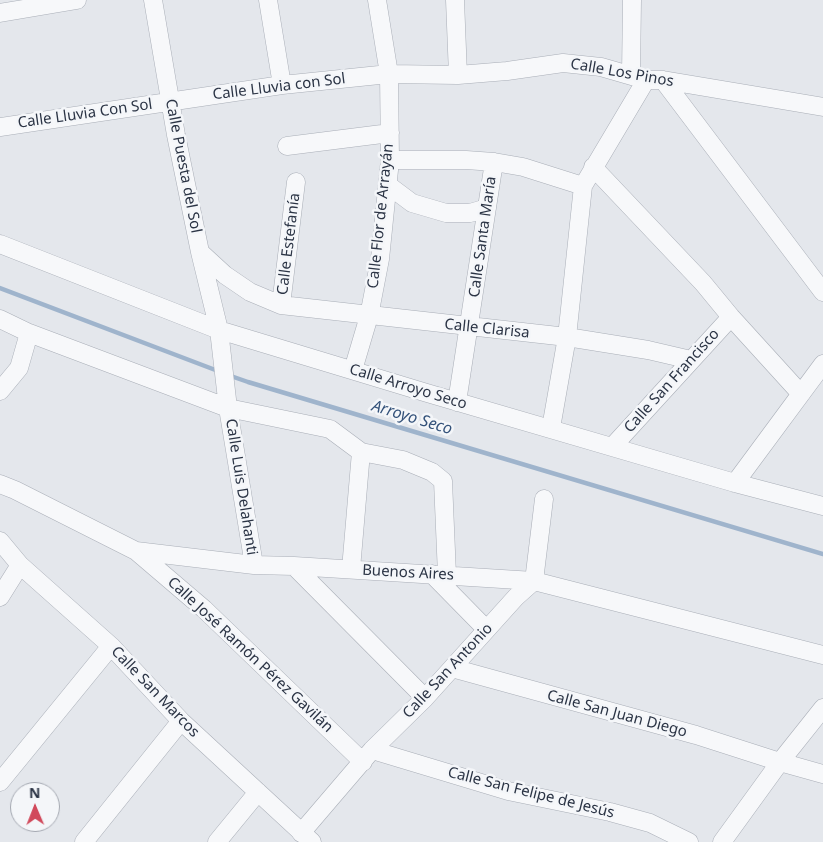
<!DOCTYPE html>
<meta charset="utf-8">
<style>
body{margin:0}
#map{position:relative;width:823px;height:842px;overflow:hidden;background:#e4e7ec;font-family:"Noto Sans",sans-serif}
canvas{display:block}
.north{position:absolute;left:10px;top:782px;width:50px;height:50px;box-sizing:border-box;background:#f4f6f9;border:1px solid #a4a8b1;border-radius:50%;rotate:359deg;font-size:14px;font-weight:700;line-height:20px;text-align:center;color:#2b3445}
.north::after{content:'';display:block;margin:auto;width:18px;height:22px;background:#d1495b;clip-path:polygon(50% 0,100% 100%,50% 72%,0 100%)}
</style>
<div id="map">
<canvas width="823" height="842"></canvas>
<div class="north">N</div>
</div>
<script>
const c = document.querySelector('canvas').getContext('2d');
c.lineJoin = 'round';
const poly = rows => new Path2D(rows.map(r => 'M' + r).join(''));
function strokePath(path, color, width, dash) { c.strokeStyle = color; c.lineWidth = width; c.lineCap = dash ? 'butt' : 'round'; c.setLineDash(dash || []); c.stroke(path); }
function label(font, color, halo, rows, align = 'center') {
  c.font = font + ' "Noto Sans",sans-serif'; c.lineWidth = 5; c.setLineDash([]); c.textBaseline = 'middle'; c.strokeStyle = halo; c.fillStyle = color; for (const [text, x, y, turn = 0] of rows) {
    c.save(); c.translate(x, y); c.rotate((+turn || 0) * Math.PI / 180); c.textAlign = isNaN(turn) ? turn : align; if (halo) c.strokeText(text, 0, 0); c.fillText(text, 0, 0); c.restore();
  }
}
strokePath(poly([
 [0,288,218,371],
 [228,375,248,382,823,554]
]), '#9fb4cc', 4.5);
const minor = poly([
 [153,0,176,135,200,252,219,330,228,408,254,565],
 [268,0,282,85],
 [455,0,458,75],
 [0,13,77,0],
 [631,75,632,0],
 [663,80,823,292],
 [0,127,282,85,389,74,458,75,507,71,563,63,601,67,646,80,663,80,823,107],
 [287,146,390,133],
 [390,160,466,160,494,162,523,167,583,186],
 [593,167,703,283,731,317,801,394],
 [388,185,412,203,446,213,470,213,487,208],
 [0,244,219,330,427,393,735,483,823,506],
 [200,252,225,275,250,292,281,305,567,337,648,350,691,360],
 [281,305,296,182],
 [0,319,29,333,228,408,330,429,361,452,403,460,432,472,443,481,447,575],
 [353,370,369,316,380,259,390,160,389,74,377,0],
 [0,391,19,368,29,333],
 [457,402,494,162],
 [551,428,567,337,583,186,646,80],
 [613,446,731,317],
 [735,483,823,364],
 [0,484,15,490,136,551,254,565,294,566,534,581,823,655],
 [0,541,20,565,111,646,181,721,312,842],
 [136,551,204,609,363,762],
 [294,566,425,698],
 [351,569,361,452],
 [432,574,486,629],
 [534,581,544,499],
 [0,597,20,565],
 [452,668,696,735,780,762,823,774],
 [372,750,508,791,610,812,650,823,689,842],
 [0,782,111,646],
 [301,833,372,750,425,698,516,597,534,581],
 [84,842,181,721],
 [217,842,258,792],
 [722,842,780,762,823,708]
]);
strokePath(minor, '#a9aeb7', 19);
strokePath(minor, '#f7f8fa', 18);
label('15px', '#2b3445', '#f4f6f9', [
 ["Calle Los Pinos",622,73,10],
 ["Calle Lluvia con Sol",279,87,-7],
 ["Calle Lluvia Con Sol",85,114,-8],
 ["Calle Puesta del Sol",183,166,79],
 ["Calle Flor de Arrayán",381,216,-84],
 ["Calle Santa María",483,237,-82],
 ["Calle Estefanía",289,244,-83],
 ["Calle Clarisa",487,329,6],
 ["Calle San Francisco",672,381,-48],
 ["Calle Arroyo Seco",408,387,17],
 ["Calle Luis Delahanti",241,487,81],
 ["Buenos Aires",408,573,3],
 ["Calle José Ramón Pérez Gavilán",250,655,43],
 ["Calle San Antonio",448,671,-47],
 ["Calle San Marcos",155,692,46],
 ["Calle San Juan Diego",617,714,15],
 ["Calle San Felipe de Jesús",531,793,14]
]);
label('italic 16px', '#34527a', '#f4f6f9', [
 ["Arroyo Seco",412,418,17]
]);
</script>
